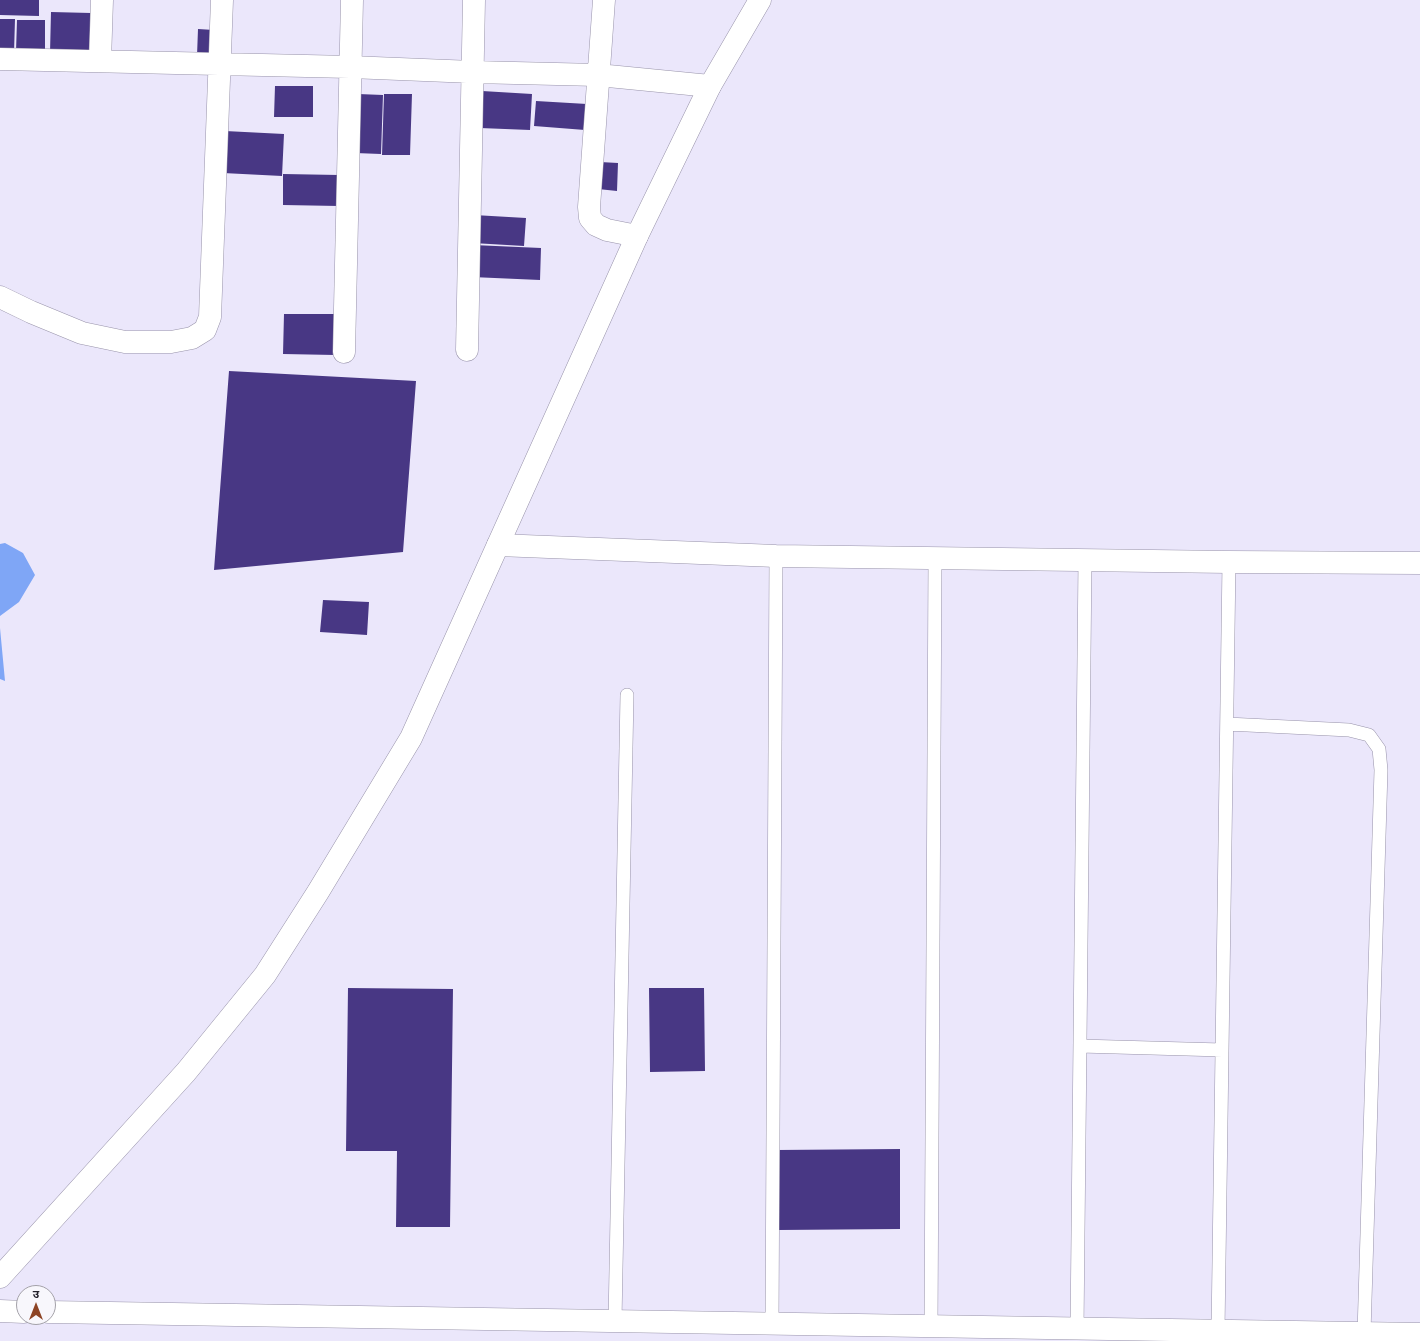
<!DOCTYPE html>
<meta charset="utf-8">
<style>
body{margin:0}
#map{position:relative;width:1420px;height:1341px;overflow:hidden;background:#ebe7fb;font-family:Lora,"Noto Sans Devanagari",serif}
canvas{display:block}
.north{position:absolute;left:16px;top:1285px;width:40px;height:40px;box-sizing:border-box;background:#f8f7fc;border:1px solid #a3a1a8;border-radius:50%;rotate:0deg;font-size:11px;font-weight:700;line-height:16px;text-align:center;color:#23212a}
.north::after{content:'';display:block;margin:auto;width:14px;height:18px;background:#8d4425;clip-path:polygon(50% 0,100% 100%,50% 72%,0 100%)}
</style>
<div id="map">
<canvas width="1420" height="1341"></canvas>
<div class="north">उ</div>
</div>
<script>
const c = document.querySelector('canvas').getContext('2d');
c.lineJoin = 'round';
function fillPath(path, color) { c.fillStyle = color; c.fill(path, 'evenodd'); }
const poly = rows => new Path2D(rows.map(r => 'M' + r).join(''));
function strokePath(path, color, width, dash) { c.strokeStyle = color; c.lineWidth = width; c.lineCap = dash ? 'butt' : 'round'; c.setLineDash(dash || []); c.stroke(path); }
fillPath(poly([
 [5,543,23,553,35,575,19,602,0,616,0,544],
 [0,628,5,681,0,679]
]), '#7fa6f6');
fillPath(poly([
 [0,0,39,0,39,16,0,15],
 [51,12,91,13,90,54,50,53],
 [0,19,15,19,14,53,0,53],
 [17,20,45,20,45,53,16,52],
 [198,29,214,30,213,56,197,56],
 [275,86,313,86,313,117,274,117],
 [482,91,532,94,530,130,480,128],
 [358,94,383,95,381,154,355,153],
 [384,94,412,94,410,155,382,155],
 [536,101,587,104,585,130,534,126],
 [225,131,284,134,282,176,223,173],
 [600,162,618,163,617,191,598,189],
 [283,174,339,175,339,206,283,205],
 [474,215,526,218,524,246,473,243],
 [473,245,541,248,540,280,472,277],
 [284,314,335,314,335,355,283,354],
 [229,371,416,381,403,552,214,570],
 [323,600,369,602,367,635,320,632],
 [348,988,453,989,450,1227,396,1227,397,1151,346,1151],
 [649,988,704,988,705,1071,650,1072],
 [900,1149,900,1229,778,1230,777,1150]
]), '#483784');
const service = poly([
 [1227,724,1349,730,1369,735,1379,749,1381,770,1364,1333],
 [1080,1046,1222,1050],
 [615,1321,627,695],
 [772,1324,776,556],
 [931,1327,935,558],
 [1077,1329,1085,560],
 [1218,1331,1229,562]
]);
const minor = poly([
 [604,0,589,207,590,218,596,225,607,230,637,236],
 [0,59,350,67,473,72,598,75,710,86],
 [100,61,102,0],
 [0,297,31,312,82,333,125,342,171,342,192,338,205,330,210,317,222,0],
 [467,350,474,0],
 [344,352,352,0],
 [498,545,776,556,1229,562,1420,563],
 [0,1311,24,1312],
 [48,1312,1420,1334]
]);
const tertiary = poly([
 [0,1277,186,1072,265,975,318,892,411,738,637,236,710,86,760,0]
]);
strokePath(service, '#9893aa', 14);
strokePath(minor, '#9893aa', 23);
strokePath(tertiary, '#9893aa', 23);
strokePath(service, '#fff', 13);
strokePath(minor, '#fff', 22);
strokePath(tertiary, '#fff', 22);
</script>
